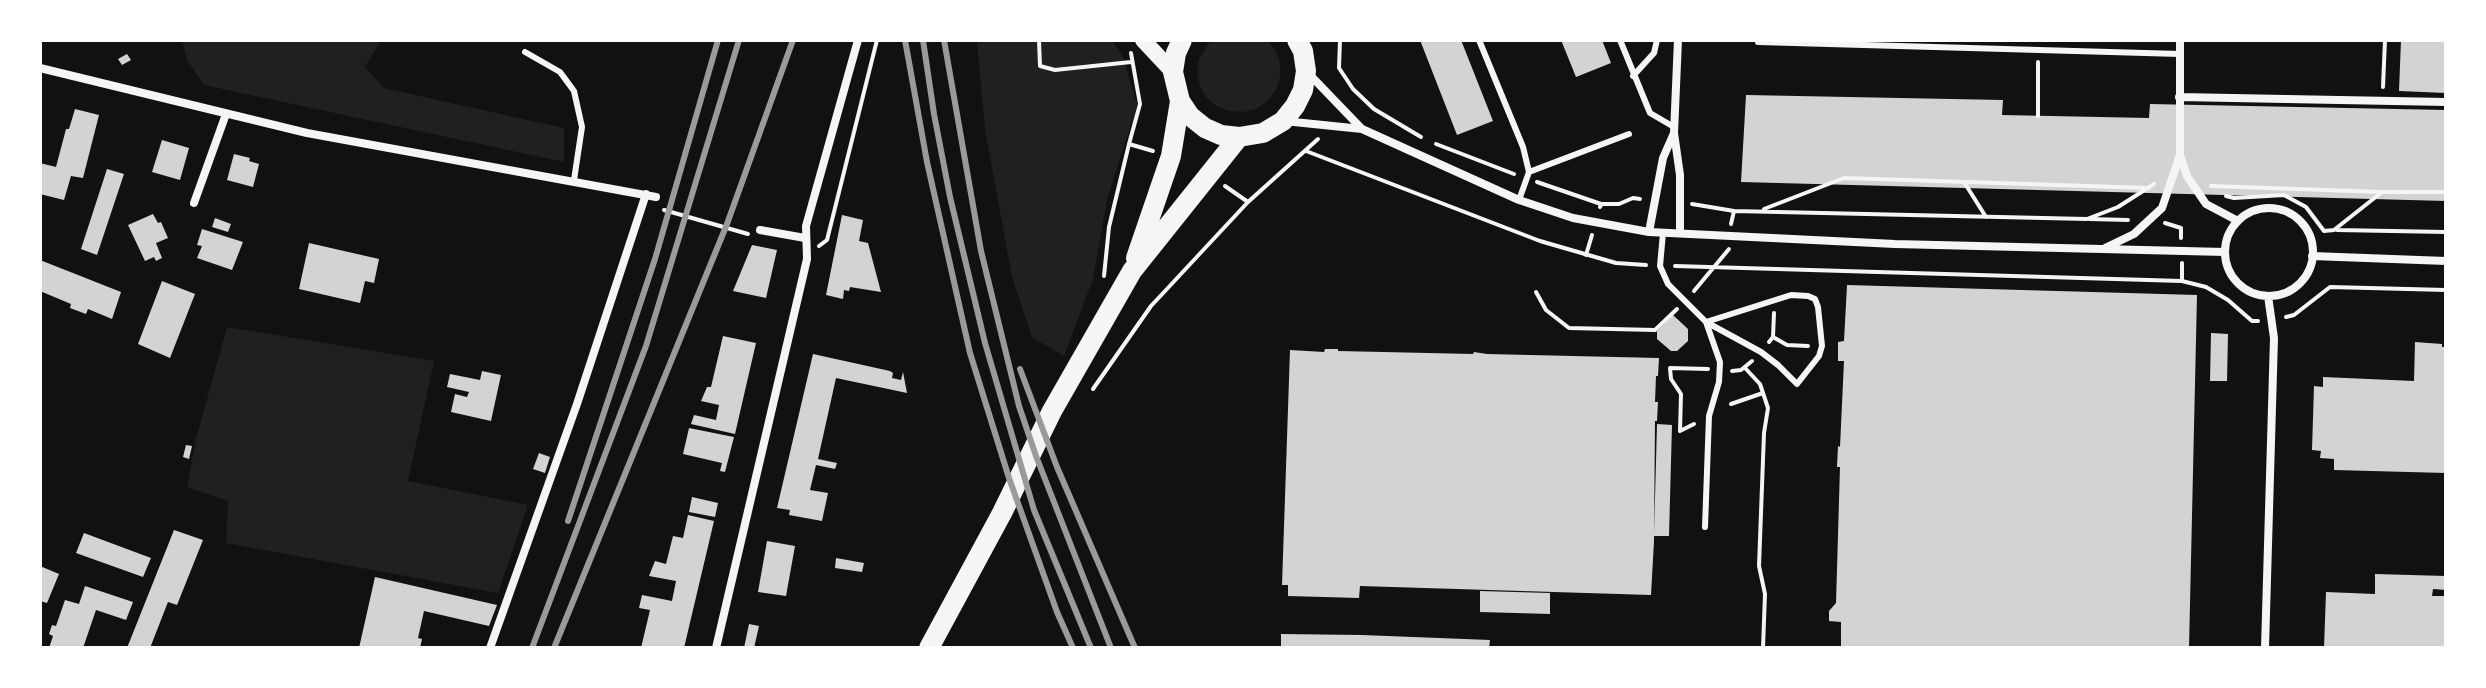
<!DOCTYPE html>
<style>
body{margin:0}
#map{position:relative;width:2486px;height:688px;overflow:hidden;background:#111;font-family:"DejaVu Sans",sans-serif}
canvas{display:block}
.frame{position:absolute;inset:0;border:42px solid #fff;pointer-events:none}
</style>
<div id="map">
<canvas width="2486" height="688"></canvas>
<div class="frame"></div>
</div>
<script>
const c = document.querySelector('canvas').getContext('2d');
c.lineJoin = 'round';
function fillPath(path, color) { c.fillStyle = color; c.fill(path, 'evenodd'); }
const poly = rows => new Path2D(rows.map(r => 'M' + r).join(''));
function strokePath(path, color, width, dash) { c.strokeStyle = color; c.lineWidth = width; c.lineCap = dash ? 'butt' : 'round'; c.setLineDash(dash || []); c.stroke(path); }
fillPath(poly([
 [182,40,381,40,365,67,384,88,564,128,564,162,204,85,187,60],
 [977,40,1111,40,1122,54,1137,105,1107,200,1093,279,1064,356,1032,337,1012,277,985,130],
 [1211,40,1267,40,1275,50,1280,63,1280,77,1276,90,1268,101,1256,109,1243,112,1229,111,1217,106,1206,97,1200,86,1197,73,1199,59],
 [227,327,434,361,408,481,528,505,498,593,226,543,228,501,187,487,196,439]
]), '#202020');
fillPath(poly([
 [1420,40,1461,40,1493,121,1457,135],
 [1561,40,1602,40,1611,63,1576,77],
 [2401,40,2446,40,2446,93,2399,91],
 [127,54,131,60,122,65,118,59],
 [1746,95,2003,100,2002,115,2149,118,2150,104,2446,110,2446,201,1741,182],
 [75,109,99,115,83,178,71,176,64,200,40,194,40,163,56,167,66,129,69,129],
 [162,140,189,148,180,180,152,172],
 [234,154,250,158,249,161,259,164,253,187,227,180],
 [107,169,124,174,97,255,81,249],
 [153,214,158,223,161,222,168,238,156,243,162,258,156,261,154,257,145,261,128,225],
 [842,215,863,220,859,241,868,243,881,292,850,287,849,291,844,290,843,299,826,295],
 [215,218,231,224,228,232,212,227],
 [202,229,243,242,232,270,197,258,202,246,197,245],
 [309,243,379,259,374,283,365,281,360,303,299,289],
 [752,245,777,250,766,298,733,291],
 [40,260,121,292,112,319,88,309,86,314,70,308,71,304,40,291],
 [162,281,195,294,170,358,138,344],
 [1847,285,2197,295,2189,648,1841,648,1841,622,1829,621,1829,611,1836,603,1840,467,1837,467,1838,446,1840,447,1844,361,1838,361,1838,342,1844,341],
 [1673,315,1688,329,1688,341,1677,351,1671,351,1657,339,1657,331],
 [2211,333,2228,334,2227,381,2210,381],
 [723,336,756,343,735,434,691,424,694,415,716,420,719,405,701,401,707,387,711,387],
 [2415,342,2442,344,2442,347,2446,347,2446,473,2334,470,2334,459,2320,458,2321,451,2312,450,2314,386,2323,387,2323,377,2414,381],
 [1325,349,1338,349,1338,351,1473,354,1474,352,1487,354,1659,358,1658,376,1656,376,1655,402,1658,402,1657,421,1655,421,1654,541,1651,595,1360,586,1359,598,1288,596,1288,585,1282,585,1290,350,1324,352],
 [813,354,890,371,893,373,892,378,901,380,903,372,907,393,836,378,818,459,837,463,835,469,816,465,810,490,828,493,822,521,789,515,790,510,777,508],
 [482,371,501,375,491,421,451,412,455,394,467,397,469,392,447,387,450,374,480,380],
 [1657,424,1672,425,1669,536,1654,536],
 [689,428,734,437,725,472,720,471,722,463,683,454],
 [186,445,192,446,189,459,183,457],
 [539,453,550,457,545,473,533,469],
 [692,497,718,503,715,517,689,512],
 [688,515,714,521,684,648,641,648,650,610,639,608,642,595,672,601,676,581,649,576,655,561,666,564,673,536,683,538],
 [174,530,203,540,177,605,168,602,150,648,127,648],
 [84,533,151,558,143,577,76,553],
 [767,541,795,546,786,596,758,592],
 [836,558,864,563,862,572,835,568],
 [40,566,59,574,47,603,40,601],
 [2375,574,2446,576,2446,590,2433,589,2432,596,2446,596,2446,648,2324,648,2326,592,2375,594],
 [375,577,497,605,489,626,424,611,418,638,422,639,420,648,359,648],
 [85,586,133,602,126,620,96,610,83,648,49,648,53,636,49,634,52,625,56,626,65,600,79,604],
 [1480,591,1550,593,1550,614,1480,612],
 [749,624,759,626,754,648,744,648],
 [1281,634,1362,635,1490,640,1489,648,1281,648]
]), '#d3d3d3');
strokePath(poly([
 [1039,40,1040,66,1055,70,1131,62],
 [1340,40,1339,68,1353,89,1374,109,1421,137],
 [2383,87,2385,40],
 [2038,116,2038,62],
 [1129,144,1140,104,1131,53],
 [1436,144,1514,174],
 [1306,151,1540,241,1616,263,1646,265],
 [1537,182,1601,204],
 [1964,182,1986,217],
 [1225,186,1248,202],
 [2211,186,2382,192],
 [2226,196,2234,198,2284,195,2306,207,2324,231,2334,230,2382,192,2446,192],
 [1692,204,1734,211,1731,224],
 [1600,207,1602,204,1619,204,1633,198,1640,199],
 [1764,209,1844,178,2149,188],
 [664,210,748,234],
 [1734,211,2087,219,2118,207,2154,184],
 [2089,219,2128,220],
 [2165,223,2181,228,2181,238],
 [2337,230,2446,232],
 [819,246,827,240,877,40],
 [1586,255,1592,235],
 [1675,266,2182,281,2206,287,2228,300,2252,321,2258,321],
 [1104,276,1109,227,1129,144,1153,151],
 [2182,281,2182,263],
 [1694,291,1729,249],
 [1536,292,1546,310,1569,328,1655,330,1677,309],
 [2286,317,2294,315,2330,287,2446,290],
 [1773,337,1787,345,1808,346],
 [1769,342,1773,337,1774,313],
 [1745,368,1760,384,1768,408,1764,433,1759,566,1765,594,1763,648],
 [1732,371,1741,370,1752,361],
 [1093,389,1151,306,1166,290,1248,202,1318,139],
 [1731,404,1763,393],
 [1694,424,1680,431,1681,394,1671,379,1670,368,1708,369]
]), '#f5f5f5', 4);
strokePath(poly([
 [1479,40,1523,147,1529,172],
 [1620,40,1650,113,1674,127],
 [1758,42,2180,54],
 [525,52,560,72,574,91,582,127,574,180],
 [1633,76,1654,53,1657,40],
 [1519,200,1529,172,1629,134],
 [1663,233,1660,266,1668,284,1706,322,1761,352,1778,365,1797,384,1819,356,1822,346,1818,307,1815,299,1808,296,1791,295,1706,322],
 [1705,527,1709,416,1719,382,1720,362,1706,322]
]), '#f5f5f5', 6);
strokePath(poly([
 [2180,40,2180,155,2187,176,2206,204,2238,221],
 [40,68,307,133,656,197],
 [1310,75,1362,129],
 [2179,97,2446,102],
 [1284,121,1362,129,1519,200,1573,218,1649,232,1895,244,2225,252],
 [1674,133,1678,40],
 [194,203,226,114],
 '2225 252a44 44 0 1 1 88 0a44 44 0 1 1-88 0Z',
 [760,230,805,238],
 [1649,232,1663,158,1674,133,1680,175,1680,233],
 [2105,248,2134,234,2162,208,2180,155],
 [2312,256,2446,261],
 [490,648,577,404,646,194],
 [716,648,807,259,806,226,858,40],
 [2265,648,2274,338,2268,296]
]), '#f5f5f5', 8);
strokePath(poly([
 [1143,40,1173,72]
]), '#f5f5f5', 16);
strokePath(poly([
 [1182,40,1176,53,1173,72,1180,101,1190,116,1205,128,1221,135,1239,137,1263,133,1283,121,1295,106,1303,90,1306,71,1303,51,1297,40],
 [1136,258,1171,156,1180,101],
 [929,648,1002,513,1052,411,1132,271,1239,137]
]), '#f5f5f5', 20);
strokePath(poly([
 [905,40,927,162,970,353,1009,478,1057,612,1073,648],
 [923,40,934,114,950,197,985,343,1034,510,1091,648],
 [944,40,981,251,1019,406,1036,456,1111,648],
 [1020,369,1057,467,1135,648],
 [568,521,655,259,718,40],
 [532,648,646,346,739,40],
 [554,648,727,224,793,40]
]), '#9a9a9a', 6);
</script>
